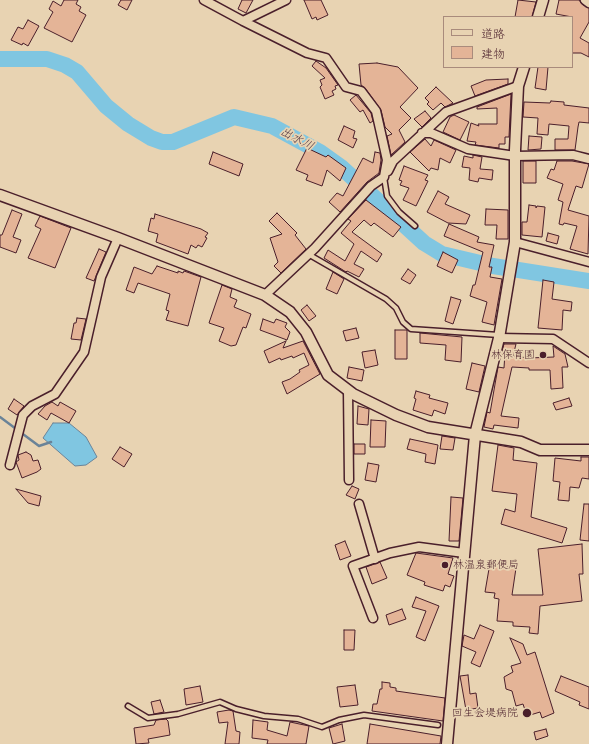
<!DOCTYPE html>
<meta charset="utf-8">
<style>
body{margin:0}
#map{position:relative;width:589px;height:744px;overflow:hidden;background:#e8d3b2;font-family:Delius,"Klee One",sans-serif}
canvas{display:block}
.legend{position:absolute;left:443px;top:16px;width:130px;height:52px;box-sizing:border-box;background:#e8d3b2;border:1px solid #a98b7c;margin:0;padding:5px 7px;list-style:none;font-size:12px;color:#4a1f2b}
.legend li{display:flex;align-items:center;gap:8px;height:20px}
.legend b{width:20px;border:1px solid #a98b7c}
</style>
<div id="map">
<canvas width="589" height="744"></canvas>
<ul class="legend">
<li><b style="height:5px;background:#e8d3b2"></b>道路</li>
<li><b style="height:11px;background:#e4b497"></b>建物</li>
</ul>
</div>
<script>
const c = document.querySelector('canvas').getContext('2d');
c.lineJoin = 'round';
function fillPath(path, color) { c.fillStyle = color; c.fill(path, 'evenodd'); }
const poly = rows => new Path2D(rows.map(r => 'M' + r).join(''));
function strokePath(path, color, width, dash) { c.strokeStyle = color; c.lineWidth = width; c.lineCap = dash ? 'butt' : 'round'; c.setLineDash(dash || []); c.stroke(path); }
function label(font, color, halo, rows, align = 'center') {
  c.font = font + ' Delius,"Klee One",sans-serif'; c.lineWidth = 3.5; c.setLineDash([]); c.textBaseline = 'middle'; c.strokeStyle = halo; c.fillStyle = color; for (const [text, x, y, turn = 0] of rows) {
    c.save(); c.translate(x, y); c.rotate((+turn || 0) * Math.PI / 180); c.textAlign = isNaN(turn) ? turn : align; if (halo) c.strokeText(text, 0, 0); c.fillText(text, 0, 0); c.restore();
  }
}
const water = poly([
 [53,423,69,423,86,437,97,457,86,465,75,466,43,438,53,423]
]);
fillPath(water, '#80c6e1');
strokePath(water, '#6a8398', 1);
strokePath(poly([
 [0,417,39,446,51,442]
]), '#6a8398', 2.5);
strokePath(poly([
 [0,59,47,59,65,65,77,72,106,106,128,124,151,138,162,142,173,142,234,117,272,126,320,152,341,167,424,243,442,254,493,266,589,281]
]), '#80c6e1', 16);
const building = poly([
 [64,0,78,0,76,4,81,7,79,11,86,15,72,42,44,28,53,12,49,9,53,1,61,6,64,0],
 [121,0,132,0,127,10,118,5,121,0],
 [242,0,253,0,246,13,238,9,242,0],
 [304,0,321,0,328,15,317,20,316,17,312,19,304,0],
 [518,0,536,2,532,17,515,17,518,0],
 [559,0,579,0,582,4,589,8,589,22,580,38,589,43,589,57,581,53,572,53,572,17,556,14,559,0],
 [28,20,39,26,28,46,23,43,22,45,11,40,18,27,23,29,28,20],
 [316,61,326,68,338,85,335,86,336,89,332,91,334,95,325,99,320,87,322,85,320,80,325,78,312,66,316,61],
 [377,63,398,67,418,88,400,107,411,118,399,130,405,142,391,155,387,136,392,134,385,127,381,110,365,88,361,85,359,64,377,63],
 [538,67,548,67,546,90,535,88,538,67],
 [508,79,508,84,475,96,471,86,486,80,508,79],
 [436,87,453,103,445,107,441,103,433,110,427,104,429,102,425,98,436,87],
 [511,94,509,137,505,137,505,144,499,144,499,148,475,145,476,142,467,141,471,123,479,126,478,124,497,124,497,108,477,109,477,107,511,94],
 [356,95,371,113,373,121,370,123,363,110,360,112,350,100,356,95],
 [551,101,564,102,564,105,589,108,589,123,579,122,578,127,575,150,555,150,555,139,568,139,569,126,549,124,548,135,537,134,538,118,523,117,524,102,550,103,551,101],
 [425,111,431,118,422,127,414,119,425,111],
 [454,115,469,122,460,140,443,132,450,117,454,115],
 [344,126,355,131,353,138,357,139,353,148,338,140,344,126],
 [529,136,542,137,541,149,528,150,529,136],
 [425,139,431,146,434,140,456,150,450,163,440,158,438,170,431,168,429,171,410,152,425,139],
 [307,148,326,157,328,155,346,168,340,181,327,170,322,186,306,180,308,175,296,170,307,148],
 [213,152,243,164,239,176,209,164,213,152],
 [375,152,380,153,381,160,379,173,367,182,340,212,329,202,337,193,343,196,363,158,373,163,375,152],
 [473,155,482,157,480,169,493,170,492,180,479,178,478,182,469,180,470,168,462,167,464,156,473,158,473,155],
 [523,161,536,161,536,183,523,183,523,161],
 [557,161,572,161,589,164,582,188,576,186,568,210,589,216,588,254,570,249,577,226,564,223,563,225,559,224,563,202,558,200,563,184,547,178,551,169,554,170,557,161],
 [404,166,428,175,425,180,428,181,416,206,403,200,409,188,400,185,402,181,399,180,404,166],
 [438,191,449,197,445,204,470,215,466,224,448,223,427,212,438,191],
 [366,200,401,227,393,237,374,223,371,226,364,220,352,232,382,254,377,262,361,251,354,264,364,269,359,277,347,271,346,272,324,258,328,250,345,261,354,244,341,233,351,221,348,219,366,200],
 [529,205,536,206,536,208,537,206,545,207,542,237,522,235,522,222,527,222,529,205],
 [486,209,508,210,508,239,496,239,497,225,485,225,486,209],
 [12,210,22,214,13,237,21,240,16,253,0,247,0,235,2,235,12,210],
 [277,213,297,233,295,235,306,249,281,273,274,266,278,262,270,238,282,234,269,221,277,213],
 [155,214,201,229,208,233,205,237,207,238,202,247,198,245,196,248,191,245,188,254,156,242,158,234,148,231,151,218,154,219,155,214],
 [40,216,71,228,55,268,28,258,41,229,35,226,40,216],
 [449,224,479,237,477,242,494,245,489,267,492,267,490,277,502,279,494,325,482,322,487,302,470,296,473,285,475,285,483,252,444,236,449,224],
 [548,233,559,236,557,244,546,241,548,233],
 [99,249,106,252,94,281,86,278,99,249],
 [443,252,458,260,452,273,437,266,443,252],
 [157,266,178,273,178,271,183,273,184,271,201,277,188,326,166,320,169,311,166,310,170,294,138,283,134,293,126,290,134,267,152,274,157,266],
 [408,269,416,275,410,284,401,279,408,269],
 [333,272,344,279,337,294,326,289,333,272],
 [543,280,554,282,552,299,572,302,571,311,563,310,562,330,538,328,543,280],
 [222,285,232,289,230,297,237,300,234,307,251,314,246,328,243,327,236,345,231,346,219,341,224,328,209,323,222,285],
 [451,297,461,300,453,324,445,321,451,297],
 [307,305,316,316,309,321,301,310,307,305],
 [77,318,86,319,81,340,71,339,74,323,76,323,77,318],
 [263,319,274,323,276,319,287,323,285,327,290,332,287,340,260,330,263,319],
 [356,328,359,338,346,341,343,331,356,328],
 [395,330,407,330,407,359,395,359,395,330],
 [420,333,462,337,461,362,445,360,446,345,420,343,420,333],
 [286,341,283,348,303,341,320,374,287,394,282,382,290,379,300,372,299,370,309,365,304,353,293,358,292,356,281,360,280,358,269,363,264,351,286,341],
 [504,344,516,344,513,356,529,358,554,357,553,346,565,354,568,367,562,367,563,388,551,389,550,370,529,370,529,368,512,367,501,416,519,418,518,428,494,425,493,429,484,427,487,412,490,413,498,367,504,368,505,352,502,351,504,344],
 [375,350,378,365,365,368,362,352,375,350],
 [472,363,485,366,479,392,466,389,472,363],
 [349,367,364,370,362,381,347,378,349,367],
 [416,391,430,395,429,398,448,403,445,414,434,410,432,416,413,410,416,399,414,398,416,391],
 [569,398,572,406,556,410,553,403,569,398],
 [14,399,24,406,17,415,8,409,14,399],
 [52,402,58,406,60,402,76,411,69,423,51,413,47,420,38,414,45,406,52,402],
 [358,406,369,409,368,425,357,424,358,406],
 [371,420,386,421,385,447,370,447,371,420],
 [442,436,455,438,453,450,440,449,442,436],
 [410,439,438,445,435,464,425,462,426,454,407,449,410,439],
 [354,444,365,444,365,454,354,454,354,444],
 [498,445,514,448,513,460,537,463,531,517,567,528,562,543,501,524,505,509,515,512,517,494,492,491,498,445],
 [120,447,132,454,124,467,112,459,120,447],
 [26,452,31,455,33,461,38,460,41,469,37,472,22,478,16,462,19,460,18,455,26,452],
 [581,457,589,457,589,479,582,478,579,488,570,487,569,501,558,500,560,482,553,481,555,458,581,461,581,457],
 [368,463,379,465,376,482,365,480,368,463],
 [352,486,359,489,355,499,346,495,352,486],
 [16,489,41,496,39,506,28,503,16,489],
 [451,497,463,498,459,541,449,541,451,497],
 [584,504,589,504,589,541,580,540,584,504],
 [345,541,351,556,340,560,335,545,345,541],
 [582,544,583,574,579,574,582,601,540,606,538,634,529,633,530,627,513,626,513,622,497,621,499,599,494,598,495,593,485,592,490,563,516,568,512,595,543,595,538,549,582,544],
 [416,553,453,558,448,574,454,576,450,587,445,585,443,591,424,585,425,582,407,575,416,553],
 [380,562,387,578,372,584,366,567,380,562],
 [416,597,439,606,425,641,416,637,426,611,412,607,416,597],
 [402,609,406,619,389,625,386,615,402,609],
 [480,625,494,631,480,667,471,663,476,652,462,646,464,635,474,639,480,625],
 [344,630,355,630,354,650,344,650,344,630],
 [510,638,523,644,527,655,535,652,554,713,542,718,540,712,527,716,523,704,516,706,512,691,506,689,504,677,513,672,511,666,521,663,510,638],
 [468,675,470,694,476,693,478,708,466,710,460,676,468,675],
 [561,676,589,687,589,709,579,705,580,702,555,691,561,676],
 [382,682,390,683,390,687,396,688,396,691,445,698,443,721,372,711,373,704,377,704,380,689,382,689,382,682],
 [355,685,358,705,340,707,337,687,355,685],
 [200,686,203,702,186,705,184,689,200,686],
 [160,700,164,712,154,714,151,702,160,700],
 [229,710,233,711,236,731,240,732,239,744,225,744,228,722,219,723,217,712,229,710],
 [166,719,168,721,170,735,148,739,149,743,136,744,134,728,154,725,156,720,166,719],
 [253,720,268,722,267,730,287,736,290,722,309,726,306,744,267,744,268,740,252,738,253,720],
 [342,724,345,741,333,744,329,728,342,724],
 [370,724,441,736,440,744,367,744,370,724],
 [546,729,548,736,536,740,534,732,546,729]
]);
fillPath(building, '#e4b497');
strokePath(building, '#4a1f2b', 1);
const service = poly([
 [384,177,387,196,399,212,415,226],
 [308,254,386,299,396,308,403,322,411,329,499,335],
 [128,706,148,718,178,714,220,702,236,709,264,716,298,719,322,727,339,720,364,715,438,725]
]);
const minor = poly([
 [204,0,243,21,286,0],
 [585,0,589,3],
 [243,21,307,53,326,58,346,87,361,91,376,111,387,160,384,177,371,186,315,248,265,295],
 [422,133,431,133,468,149,515,156,573,155,589,159],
 [388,171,393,161,446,112,518,86],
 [515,242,589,262],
 [499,338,553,339,589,363],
 [348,390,349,480],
 [10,465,23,415,32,406,55,394,84,352,101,277,118,238],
 [359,504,375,559],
 [373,618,353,566,390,553,419,547,464,553]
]);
const tertiary = poly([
 [538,17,543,0],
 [0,195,118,238,265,295,290,312,306,332,328,375,353,394,396,415,428,427,521,442,540,450,589,450],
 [447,744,475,435,499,338,515,242,515,150,518,86,524,67]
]);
strokePath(service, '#4a1f2b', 7);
strokePath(minor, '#4a1f2b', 11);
strokePath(tertiary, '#4a1f2b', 13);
strokePath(service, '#e8d3b2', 4);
strokePath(minor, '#e8d3b2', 8);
strokePath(tertiary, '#e8d3b2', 10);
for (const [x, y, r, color] of [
 [543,355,4,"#4a1f2b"],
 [445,565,4,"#4a1f2b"],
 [527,713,5,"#4a1f2b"]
]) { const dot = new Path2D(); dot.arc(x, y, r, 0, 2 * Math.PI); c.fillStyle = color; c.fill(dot); strokePath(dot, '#e8d3b2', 1.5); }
label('11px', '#4a1f2b', '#e8d3b2', [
 ["林保育園",535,355],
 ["林温泉郵便局",453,565,"left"],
 ["回生会堤病院",518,713]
], 'right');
label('italic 12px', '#523846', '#e8d3b2', [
 ["出水川",297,139,28]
]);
</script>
